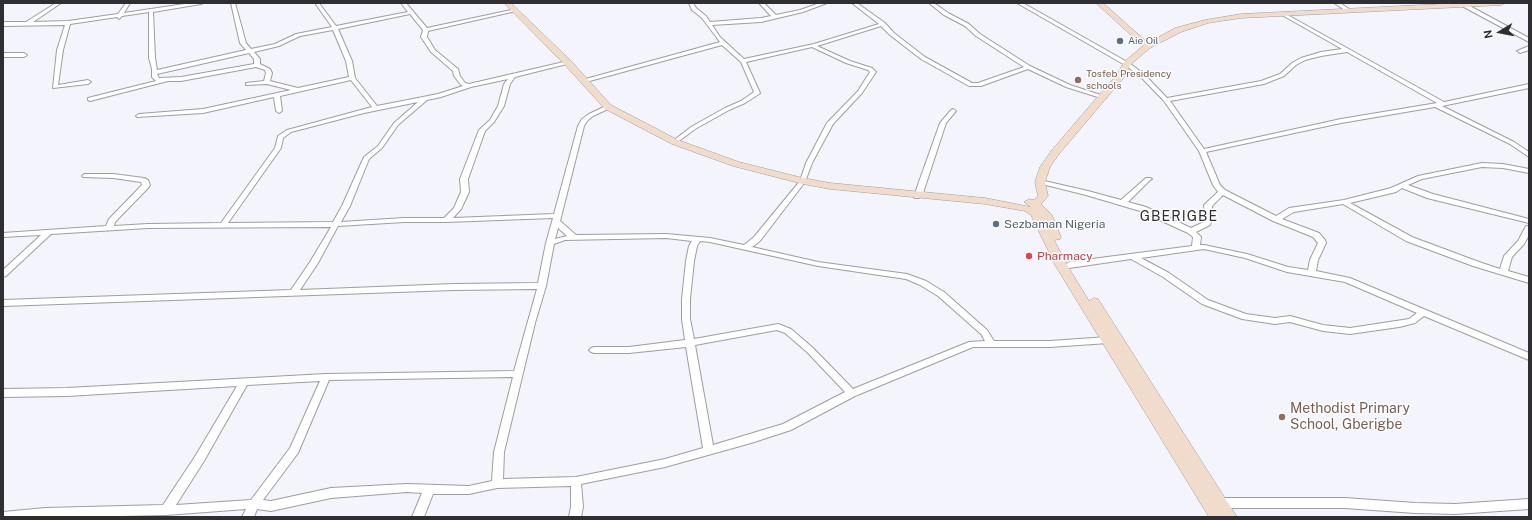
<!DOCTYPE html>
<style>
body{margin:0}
#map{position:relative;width:1532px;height:520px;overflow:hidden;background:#f3f4fc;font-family:"Public Sans",sans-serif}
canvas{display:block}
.frame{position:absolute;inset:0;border:4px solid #2f2f33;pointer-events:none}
.north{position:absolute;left:1480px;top:12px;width:40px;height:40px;-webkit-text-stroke:3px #fff;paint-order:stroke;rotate:260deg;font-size:11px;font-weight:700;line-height:16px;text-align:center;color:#2f2f33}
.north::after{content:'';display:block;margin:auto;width:14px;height:18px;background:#2f2f33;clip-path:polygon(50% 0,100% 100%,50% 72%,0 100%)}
</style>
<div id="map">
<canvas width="1532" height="520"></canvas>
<div class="frame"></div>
<div class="north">N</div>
</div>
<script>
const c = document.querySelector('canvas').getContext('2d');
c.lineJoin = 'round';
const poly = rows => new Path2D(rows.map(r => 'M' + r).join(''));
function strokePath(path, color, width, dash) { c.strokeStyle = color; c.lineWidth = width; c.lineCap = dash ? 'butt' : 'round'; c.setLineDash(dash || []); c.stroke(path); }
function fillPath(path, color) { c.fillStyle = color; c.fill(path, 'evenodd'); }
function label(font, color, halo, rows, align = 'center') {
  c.font = font + ' "Public Sans",sans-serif'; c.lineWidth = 3; c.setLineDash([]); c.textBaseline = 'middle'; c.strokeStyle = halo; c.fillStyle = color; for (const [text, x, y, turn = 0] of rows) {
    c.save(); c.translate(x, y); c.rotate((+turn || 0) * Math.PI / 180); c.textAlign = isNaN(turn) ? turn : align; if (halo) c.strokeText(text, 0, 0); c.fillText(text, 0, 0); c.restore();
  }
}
const street = poly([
 [56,3,61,3,33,22,68,21,118,14,126,3,130,3,124,13,191,3,203,3,201,4,153,12,155,58,157,70,246,50,240,43,231,3,235,3,246,43,251,49,275,44,296,34,332,27,315,3,319,3,336,26,408,12,401,3,406,3,427,28,516,9,516,11,428,31,427,37,435,50,458,69,460,76,465,83,469,84,568,61,571,63,515,77,510,84,504,106,494,122,485,131,468,179,469,192,461,209,453,218,554,214,578,126,582,119,589,114,608,105,611,107,610,108,593,116,587,121,584,126,560,221,576,235,666,234,710,238,744,245,754,237,800,181,806,163,827,123,858,91,870,72,868,70,846,63,812,47,746,62,760,93,759,94,745,103,729,110,695,129,675,144,672,142,673,141,691,127,725,108,741,101,754,92,741,62,722,45,586,82,582,82,582,80,720,42,702,18,692,10,689,3,693,3,696,8,706,16,710,22,761,18,771,16,759,3,764,3,776,15,800,10,820,3,827,3,803,12,761,22,712,25,720,37,744,59,814,44,879,24,852,3,857,3,885,23,894,33,925,57,972,83,978,83,1024,67,976,36,965,26,944,15,929,3,934,3,948,13,969,24,980,34,1030,66,1070,85,1107,97,1104,99,1066,87,1028,69,981,86,969,86,921,59,890,35,881,26,817,46,850,61,872,68,876,72,862,93,833,124,812,163,805,182,760,241,752,247,818,262,907,274,926,281,944,292,987,330,994,341,1050,341,1108,337,1111,338,1112,340,1111,342,1108,343,1050,347,973,347,855,396,791,430,751,443,665,467,581,484,583,507,581,517,569,517,571,507,571,486,497,488,469,494,433,494,424,517,412,517,422,493,407,492,331,498,271,511,257,509,254,517,242,517,246,509,166,515,74,517,3,517,3,512,45,508,163,505,196,455,237,386,67,396,3,397,3,389,67,388,326,374,514,371,537,289,454,290,3,306,3,300,291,290,310,262,331,227,148,228,51,234,6,276,3,277,3,270,41,235,3,237,3,233,106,226,109,219,142,185,141,182,113,178,83,177,82,176,83,175,85,174,113,174,144,178,148,180,150,185,149,187,115,222,114,226,148,224,221,223,275,148,278,136,287,130,372,107,351,80,280,96,282,111,279,113,276,111,274,97,203,113,137,117,136,116,139,114,203,109,291,90,267,84,246,85,246,83,264,81,266,73,265,70,256,67,181,81,168,81,90,101,88,100,88,98,156,81,152,77,152,69,149,58,149,12,122,16,119,19,117,17,70,24,63,50,58,85,88,80,91,82,88,84,53,88,57,50,65,25,3,26,3,22,26,22,56,3],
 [410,14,423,30,421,37,431,52,453,71,454,76,461,85,463,86,438,94,377,106,355,78,352,61,338,29,410,14],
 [333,30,346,61,349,77,298,88,270,81,272,73,270,69,260,64,260,59,254,52,279,46,300,36,333,30],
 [249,53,254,59,254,64,181,77,159,78,157,74,249,53],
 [508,79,504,84,498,106,490,120,479,130,460,179,461,192,457,201,454,208,444,218,404,218,341,222,350,206,369,159,382,148,398,125,427,100,441,97,471,87,508,79],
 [418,102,394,123,378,146,364,157,342,206,333,222,228,223,281,148,283,138,291,132,364,113,418,102],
 [553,218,546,243,538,283,454,284,300,290,318,263,338,226,404,222,446,222,553,218],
 [558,228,567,236,555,239,558,228],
 [666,238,692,241,689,246,686,261,682,299,682,319,685,340,629,347,594,347,591,348,589,350,591,352,594,353,629,353,686,347,703,448,665,459,576,477,503,479,504,452,535,323,546,286,554,244,565,240,666,238],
 [700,241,710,242,818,266,906,279,920,285,938,296,981,334,985,341,969,342,853,389,813,348,791,329,781,325,778,324,694,339,690,319,690,299,694,261,697,246,700,241],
 [777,330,785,333,807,352,845,392,783,424,713,445,695,345,777,330],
 [513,377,494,452,492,481,469,486,407,484,331,488,271,501,263,500,298,453,329,380,513,377],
 [320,381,290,448,251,500,176,505,204,461,247,385,320,381],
 [1017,3,1023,3,1129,63,1144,74,1167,98,1261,81,1280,74,1292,63,1301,58,1321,52,1342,49,1282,15,1282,13,1284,13,1444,102,1529,84,1529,88,1442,106,1514,142,1529,152,1529,157,1510,144,1435,107,1341,123,1206,152,1220,185,1225,190,1276,216,1289,208,1344,200,1391,188,1418,176,1482,163,1503,164,1529,169,1529,173,1503,168,1482,167,1422,179,1408,185,1433,194,1529,219,1529,223,1427,198,1402,188,1396,192,1350,203,1412,237,1479,262,1500,269,1504,256,1518,241,1526,226,1529,226,1529,235,1524,244,1512,257,1508,271,1529,277,1529,283,1473,266,1406,241,1343,204,1294,212,1282,219,1319,233,1325,240,1326,243,1318,260,1316,271,1350,278,1426,310,1529,353,1529,360,1424,316,1415,323,1399,327,1350,334,1323,331,1290,322,1275,324,1242,319,1202,304,1163,277,1131,259,1069,268,1066,267,1065,265,1069,262,1192,246,1193,237,1188,233,1140,211,1086,195,1038,183,1036,182,1040,180,1088,191,1121,200,1146,178,1150,178,1152,179,1150,180,1128,202,1146,207,1191,228,1204,222,1205,217,1204,205,1218,192,1213,185,1199,151,1183,128,1164,101,1140,76,1125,65,1017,3],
 [1347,52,1437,103,1341,119,1204,149,1170,101,1264,84,1284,76,1296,65,1305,60,1321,56,1347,52],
 [1223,195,1273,221,1313,237,1318,243,1310,260,1308,270,1288,267,1247,254,1204,245,1200,245,1201,237,1196,232,1210,225,1213,217,1212,206,1223,195],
 [1204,249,1245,258,1287,272,1345,282,1417,313,1409,319,1350,328,1323,325,1290,316,1275,318,1246,314,1208,300,1169,273,1141,258,1204,249],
 [1334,3,1340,3,1352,11,1348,12,1334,3],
 [1462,4,1466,4,1529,38,1529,42,1462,6,1462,4],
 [1529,46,1529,50,1520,53,1517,51,1529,46],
 [3,53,24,53,27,55,24,57,3,57,3,53],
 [953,109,956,111,946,123,922,196,918,198,915,198,914,196,940,123,951,110,953,109],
 [1221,498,1345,498,1415,503,1455,504,1529,499,1529,509,1455,514,1415,513,1345,508,1221,508,1217,506,1216,503,1217,500,1221,498]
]);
const secondary = poly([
 [504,3,511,3,571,61,611,105,678,140,739,162,803,178,830,183,985,198,1031,207,1024,202,1029,199,1034,200,1038,196,1035,182,1040,167,1052,150,1118,73,1124,62,1143,46,1096,3,1103,3,1148,43,1175,28,1205,20,1241,14,1462,3,1505,3,1502,5,1241,18,1208,23,1181,32,1150,48,1130,65,1125,76,1059,154,1050,167,1045,182,1048,196,1041,204,1052,215,1061,237,1060,239,1054,240,1067,265,1089,301,1094,298,1098,299,1237,517,1209,517,1055,265,1031,215,1025,211,985,204,830,189,803,184,733,166,672,144,605,109,565,65,504,3]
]);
strokePath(street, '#9d9da5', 2);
strokePath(secondary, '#9d9da5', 1);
fillPath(street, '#fff');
fillPath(secondary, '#f1dbcb');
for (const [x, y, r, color] of [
 [1120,41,4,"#5c6f8a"],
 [1078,80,4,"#8d6e63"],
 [996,224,4,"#5c6f8a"],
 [1029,256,4,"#e0444e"],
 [1282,417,4,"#8d6e63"]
]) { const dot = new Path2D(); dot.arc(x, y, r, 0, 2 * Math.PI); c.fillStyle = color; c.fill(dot); strokePath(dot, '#fff', 1.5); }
label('10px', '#4e5e75', '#fff', [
 ["Aie Oil",1128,41]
], 'left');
label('10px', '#785e54', '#fff', [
 ["Tosfeb Presidency",1086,74],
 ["schools",1086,86]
], 'left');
label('12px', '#4e5e75', '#fff', [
 ["Sezbaman Nigeria",1004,224]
], 'left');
label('12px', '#be3a42', '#fff', [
 ["Pharmacy",1037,256]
], 'left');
c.letterSpacing = '1px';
label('14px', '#2f2f33', '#fff', [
 ["GBERIGBE",1179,217]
]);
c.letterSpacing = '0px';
label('14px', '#785e54', '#fff', [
 ["Methodist Primary",1290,409],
 ["School, Gberigbe",1290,425]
], 'left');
</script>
